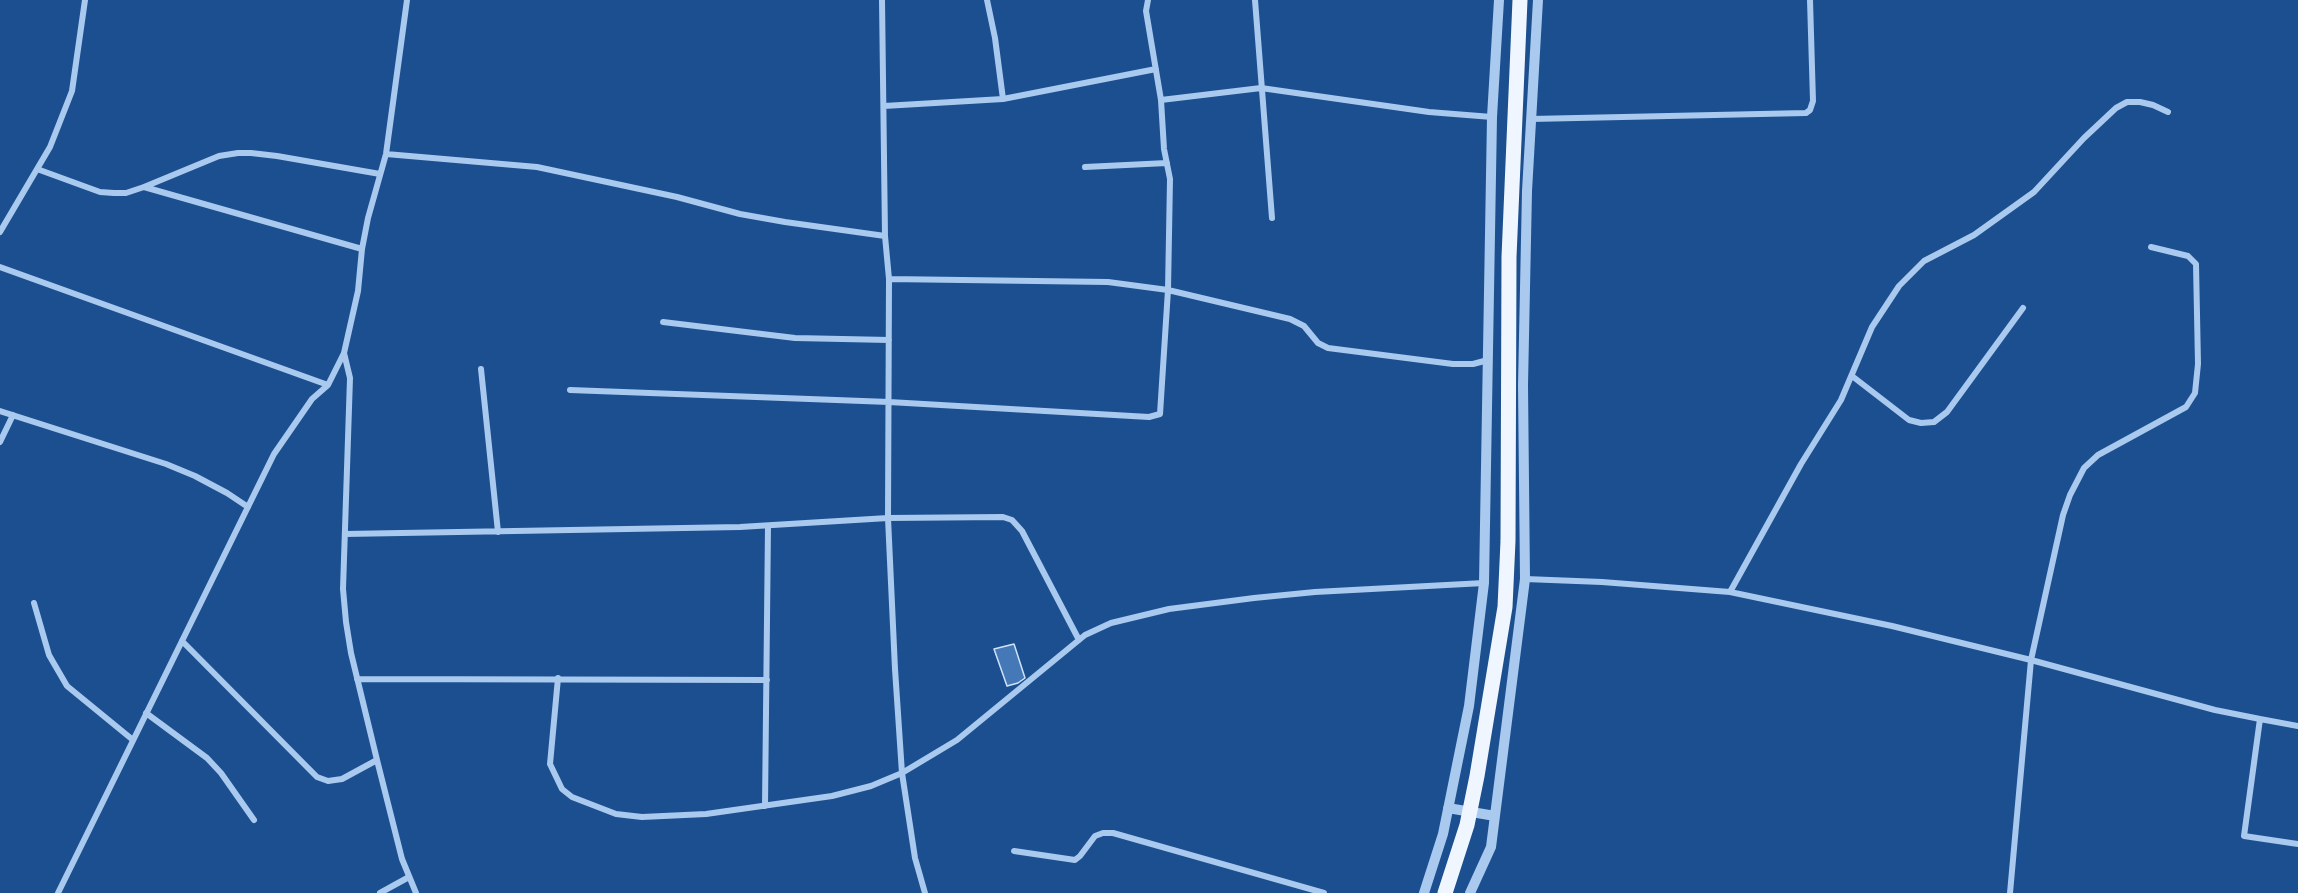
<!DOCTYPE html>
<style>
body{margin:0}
canvas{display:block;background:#1b4f8f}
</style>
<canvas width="2298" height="893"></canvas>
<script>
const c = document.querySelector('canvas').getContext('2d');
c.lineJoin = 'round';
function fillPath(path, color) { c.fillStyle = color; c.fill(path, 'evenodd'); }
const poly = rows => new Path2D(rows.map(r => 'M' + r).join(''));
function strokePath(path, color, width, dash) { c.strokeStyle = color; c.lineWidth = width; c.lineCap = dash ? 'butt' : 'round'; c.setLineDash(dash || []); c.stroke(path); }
const building = poly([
 [1014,644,1025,678,1018,683,1007,686,994,649,1014,644]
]);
fillPath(building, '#4478b7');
strokePath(building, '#cfe3fa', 1.5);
strokePath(poly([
 [882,0,885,236,889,279,888,518,895,669,902,773,915,858,925,893],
 [987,0,995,38,1003,99],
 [1255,0,1272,218],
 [1161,100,1261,88,1429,112,1492,117],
 [884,106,1003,99,1156,69],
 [1531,119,1806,113,1810,110,1813,101,1810,0],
 [386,154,537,167,677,197,740,214,785,222,885,236],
 [1085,167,1167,163],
 [37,169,100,192,114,193,126,193,144,187,219,156,238,153,251,153,277,156,380,174],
 [144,187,362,249],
 [0,232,50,147,72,91,85,0],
 [0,267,328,385],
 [889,279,1108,282,1168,290,1290,319,1304,326,1318,343,1328,348,1453,364,1473,364,1488,360],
 [663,322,795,338,889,340],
 [344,353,350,378,343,589,346,622,351,653,377,760,402,859,416,893],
 [481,369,498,532],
 [1852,376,1909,420,1921,423,1934,422,1947,412,2023,308],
 [570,390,889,402,1149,417,1160,414,1168,290,1170,179,1164,149,1161,100,1146,11,1148,0],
 [0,411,166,464,195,476,227,493,248,507],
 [0,442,13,415],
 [345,534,740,527,888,518,1003,517,1012,520,1022,531,1079,640],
 [1525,579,1602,582,1730,592,1892,626,2031,660,2215,710,2260,719,2244,836,2298,844],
 [1730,592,1801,464,1841,400,1872,327,1899,286,1924,261,1974,235,2034,192,2084,138,2116,108,2127,102,2140,102,2153,105,2168,112],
 [34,603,49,655,67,686,133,740],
 [182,641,317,777,328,781,342,779,377,760],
 [558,678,550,764,562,789,572,797,616,814,642,817,706,814,832,796,871,786,902,773,957,740,1085,635,1111,623,1169,609,1254,598,1315,592,1484,583],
 [357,679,767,680],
 [146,713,207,758,221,773,254,820],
 [2260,719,2298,726],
 [765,806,768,526],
 [1014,851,1075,860,1080,856,1095,836,1103,833,1113,833,1324,893],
 [58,893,274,454,312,399,328,385,344,353,358,291,362,249,368,218,386,154,407,0],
 [380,893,409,877],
 [2010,893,2031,660,2063,515,2070,495,2084,468,2098,455,2186,407,2195,393,2198,364,2196,264,2188,256,2151,247]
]), '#a9c9ee', 6);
strokePath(poly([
 [1448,808,1495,816],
 [1424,893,1443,834,1469,706,1484,583,1492,117,1499,0],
 [1470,893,1491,847,1525,579,1523,385,1527,191,1538,0]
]), '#a9c9ee', 10);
strokePath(poly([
 [1445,893,1467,825,1477,776,1505,607,1508,541,1509,257,1520,0]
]), '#f0f6ff', 15);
</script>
